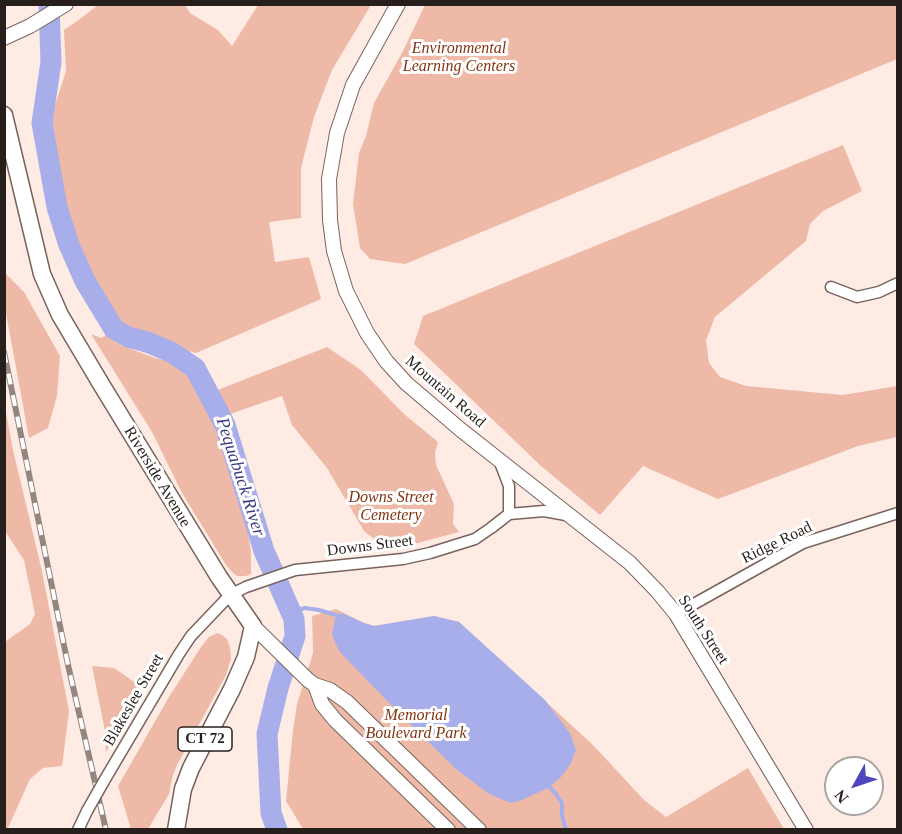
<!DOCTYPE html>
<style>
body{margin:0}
#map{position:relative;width:902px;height:834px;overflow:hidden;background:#feebe4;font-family:"Times New Roman",serif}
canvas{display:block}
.frame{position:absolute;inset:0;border:6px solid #271f1c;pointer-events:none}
.north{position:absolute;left:824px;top:756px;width:60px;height:60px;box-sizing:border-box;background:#fff;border:2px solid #a9a5a4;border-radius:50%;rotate:230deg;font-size:16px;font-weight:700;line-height:24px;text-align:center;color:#271f1c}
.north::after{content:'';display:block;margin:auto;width:21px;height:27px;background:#4f46bd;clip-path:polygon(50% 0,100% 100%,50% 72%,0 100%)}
</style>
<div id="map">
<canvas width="902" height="834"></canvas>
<div class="frame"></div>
<div class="north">N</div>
</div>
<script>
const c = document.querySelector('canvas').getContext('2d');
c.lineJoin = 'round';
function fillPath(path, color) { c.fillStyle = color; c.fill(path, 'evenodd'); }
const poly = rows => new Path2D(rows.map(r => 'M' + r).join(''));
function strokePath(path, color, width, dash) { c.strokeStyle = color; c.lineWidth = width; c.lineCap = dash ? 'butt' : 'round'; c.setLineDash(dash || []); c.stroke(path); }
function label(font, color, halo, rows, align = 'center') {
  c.font = font + ' "Times New Roman",serif'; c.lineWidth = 6; c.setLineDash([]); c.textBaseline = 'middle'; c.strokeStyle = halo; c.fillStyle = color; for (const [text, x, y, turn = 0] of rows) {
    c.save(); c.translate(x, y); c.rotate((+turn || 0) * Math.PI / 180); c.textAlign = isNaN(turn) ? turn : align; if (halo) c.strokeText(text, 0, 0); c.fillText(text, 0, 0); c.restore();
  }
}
fillPath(poly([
 [98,5,185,5,190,13,218,30,232,46,258,5,371,5,332,70,314,117,301,168,301,218,269,222,275,262,309,257,321,299,196,353,184,350,162,340,127,328,112,317,89,276,64,204,49,124,66,71,64,30,80,19],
 [425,5,897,5,897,59,405,264,370,259,360,248,353,204,359,153,366,136,374,103,403,51],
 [843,145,862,191,823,211,810,224,806,241,715,317,706,340,709,363,720,377,746,386,843,395,897,386,897,437,858,446,718,499,643,466,600,515,541,466,414,344,423,316],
 [4,272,24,292,60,356,57,396,48,428,29,438,5,308],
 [91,334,101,338,106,335,120,345,155,358,168,361,180,368,192,380,209,406,220,427,246,523,251,551,251,574,246,576,237,576,232,572,226,565,182,493,152,432],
 [327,347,361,370,404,414,438,442,435,453,436,465,454,504,453,524,459,532,399,548,384,544,374,539,364,531,327,468,292,425,282,396,227,415,215,391],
 [5,407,13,450,42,571,69,711,62,766,43,768,30,779,7,830,4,829,5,642,30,624,35,614,24,560,5,531],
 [336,609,364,623,374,626,434,616,459,622,593,745,644,800,666,817,748,768,784,829,303,829,286,801,293,730,297,704,313,653,312,616],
 [217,633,222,635,227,639,230,647,231,659,226,675,177,765,173,775,169,794,148,829,131,829,118,786,169,697,201,647,209,637],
 [92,666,114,668,143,688,106,752,105,731]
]), '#eebaa7');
fillPath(poly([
 [342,613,364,623,374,626,434,616,459,622,545,700,570,733,576,750,570,765,561,777,548,788,522,800,511,803,489,794,456,769,391,705,339,651,332,635,335,619]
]), '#a8aeea');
strokePath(poly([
 [291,612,305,608,319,610,339,616,342,618],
 [546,783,556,794,562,803,562,815,565,827,567,830]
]), '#a8aeea', 4);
strokePath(poly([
 [49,4,51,62,42,123,57,207,69,245,85,281,114,329,128,337,147,342,171,352,195,368,225,425,264,551,294,619,295,636,278,688,267,734,271,813,277,830]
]), '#a8aeea', 21);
const minor = poly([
 [831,287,857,297,879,292,898,283],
 [499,460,509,486,509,514],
 [676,614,803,543,898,513],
 [104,781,179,654,191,636,230,595,246,587,295,570,403,559,430,553,475,539,491,528,509,514,544,511,566,515],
 [78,830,87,811]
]);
const major = poly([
 [398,4,353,85,337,133,329,179,330,220,334,251,346,291,367,333,386,361,406,383,461,430,630,563,658,592,676,614,806,830],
 [4,38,30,26,66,4],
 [253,626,308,680,315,685,330,690,347,702,479,830],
 [315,685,322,704,335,720,448,830]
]);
const highway = poly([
 [4,115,42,274,60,315,101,384,219,577,253,626,246,657,232,689,191,768,183,789,176,830]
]);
strokePath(minor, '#77635c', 13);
strokePath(major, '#77635c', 16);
strokePath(highway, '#77635c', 19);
strokePath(minor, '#fff', 10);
strokePath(major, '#fff', 14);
strokePath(highway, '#fff', 16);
const rail = poly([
 [4,352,68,665,106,830]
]);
strokePath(rail, '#938681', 6);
strokePath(rail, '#fff', 4, [11]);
const minorBridge = poly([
 [87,811,104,781]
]);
strokePath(minorBridge, '#77635c', 13, []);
strokePath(minorBridge, '#fff', 10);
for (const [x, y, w] of [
 [205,739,54]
]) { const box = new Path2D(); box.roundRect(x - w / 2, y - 12, w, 24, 4.5); c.fillStyle = '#fff'; c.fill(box); strokePath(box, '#271f1c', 1.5); }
label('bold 15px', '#271f1c', null, [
 ["CT 72",205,739]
]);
label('italic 16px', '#823412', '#fff', [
 ["Environmental",459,49],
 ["Learning Centers",459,67],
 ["Downs Street",391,498],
 ["Cemetery",391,516],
 ["Memorial",416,716],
 ["Boulevard Park",416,734]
]);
label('16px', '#271f1c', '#fff', [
 ["Mountain Road",445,392,41],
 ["Riverside Avenue",157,477,59],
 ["Ridge Road",777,543,-26],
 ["Downs Street",370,546,-7],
 ["South Street",703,630,57],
 ["Blakeslee Street",134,700,-60]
]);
label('italic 18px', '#3c3b82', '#fff', [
 ["Pequabuck River",240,477,72]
]);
</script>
